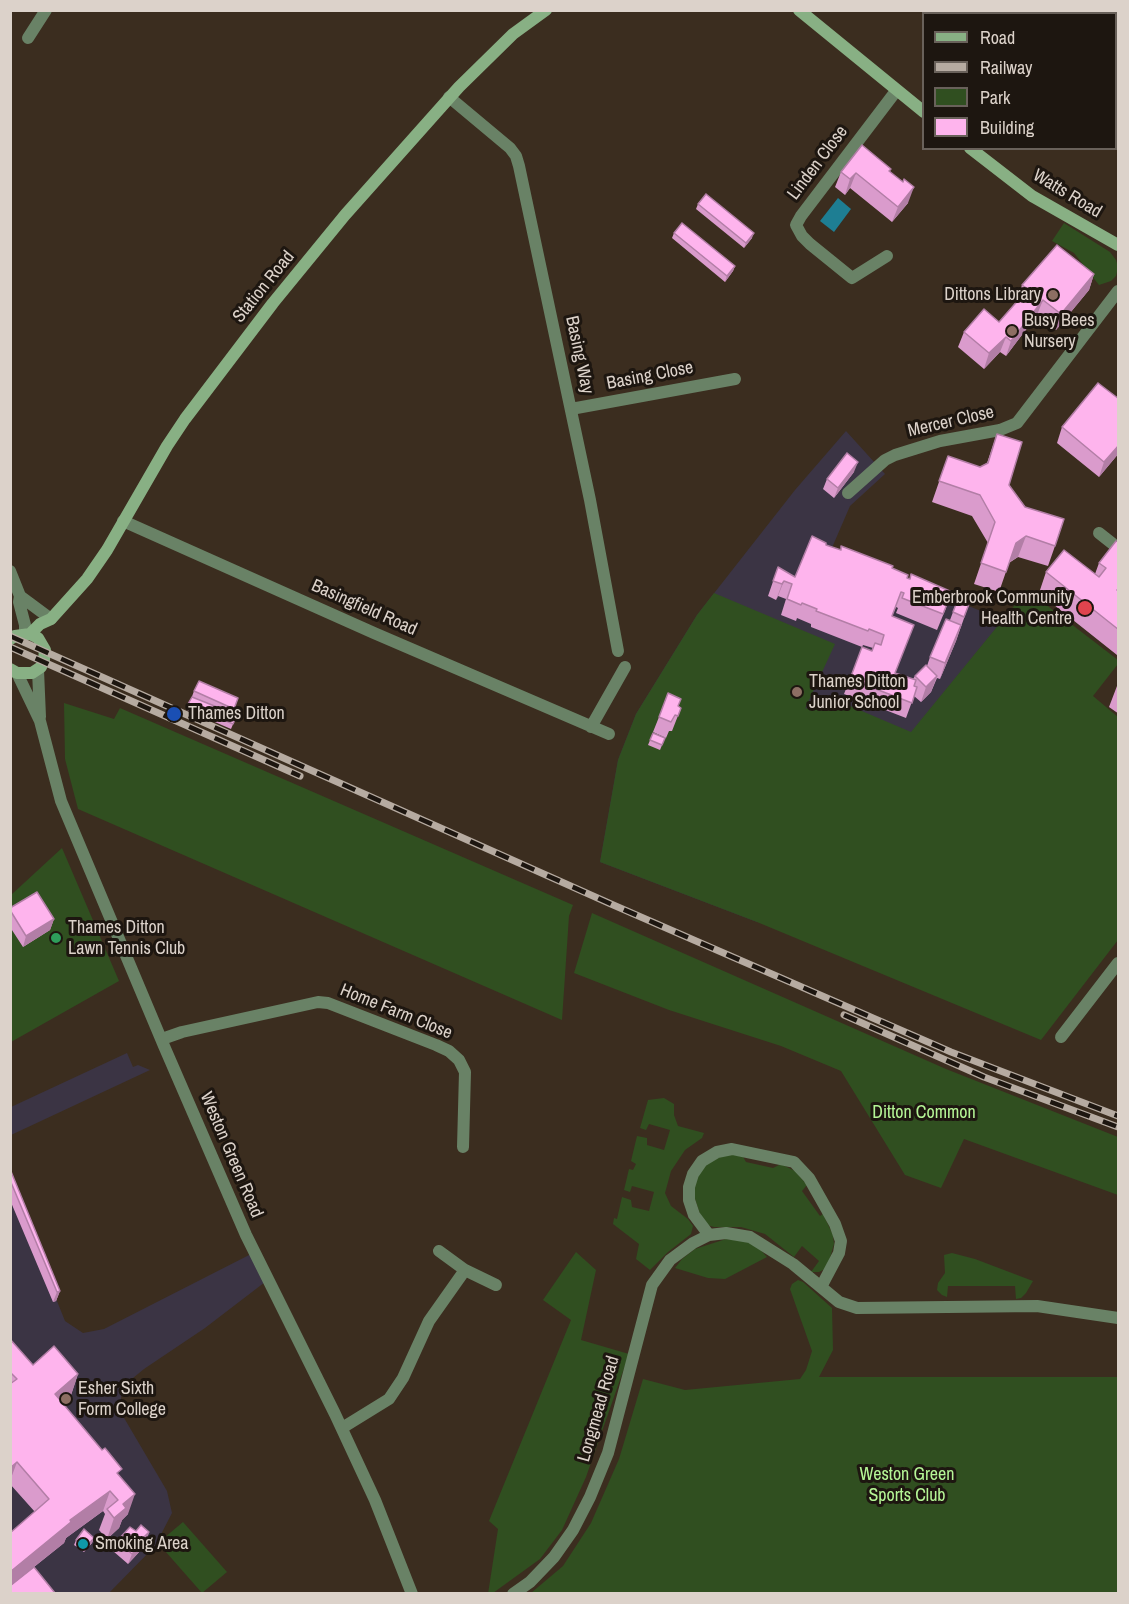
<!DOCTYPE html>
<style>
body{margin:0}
#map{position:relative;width:1129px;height:1604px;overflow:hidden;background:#3b2d1f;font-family:"Archivo Narrow",sans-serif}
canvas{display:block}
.frame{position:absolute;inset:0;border:12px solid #dcd2ca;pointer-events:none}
.legend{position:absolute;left:922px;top:12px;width:195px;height:138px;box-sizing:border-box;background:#1d1610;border:2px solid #69615a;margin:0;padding:8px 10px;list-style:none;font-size:18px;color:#dcd2ca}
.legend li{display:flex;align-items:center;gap:12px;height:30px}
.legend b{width:30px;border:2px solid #69615a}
</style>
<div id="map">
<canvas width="1129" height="1604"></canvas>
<div class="frame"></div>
<ul class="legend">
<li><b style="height:8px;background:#88b084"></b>Road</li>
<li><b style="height:8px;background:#b6aba1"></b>Railway</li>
<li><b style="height:16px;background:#304f20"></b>Park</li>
<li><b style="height:16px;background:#feb4ed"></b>Building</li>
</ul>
</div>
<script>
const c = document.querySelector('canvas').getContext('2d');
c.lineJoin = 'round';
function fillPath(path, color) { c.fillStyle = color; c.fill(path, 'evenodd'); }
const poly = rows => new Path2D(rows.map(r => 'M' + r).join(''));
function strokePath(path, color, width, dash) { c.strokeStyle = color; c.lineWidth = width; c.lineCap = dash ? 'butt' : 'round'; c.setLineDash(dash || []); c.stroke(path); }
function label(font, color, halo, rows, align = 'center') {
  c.font = font + ' "Archivo Narrow",sans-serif'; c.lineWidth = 6; c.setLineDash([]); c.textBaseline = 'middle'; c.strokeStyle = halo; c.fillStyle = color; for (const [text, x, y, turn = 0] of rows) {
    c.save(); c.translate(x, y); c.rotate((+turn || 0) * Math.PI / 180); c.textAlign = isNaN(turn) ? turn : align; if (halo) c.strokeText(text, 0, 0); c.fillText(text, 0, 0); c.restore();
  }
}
fillPath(poly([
 [846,431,885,474,850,506,831,550,1003,620,757,922,600,862,618,760,636,714,697,615,795,490],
 [127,1053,133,1067,138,1065,150,1070,11,1135,11,1107],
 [10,1184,65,1321,83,1333,104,1329,255,1252,269,1279,205,1328,144,1369,122,1387,120,1411,167,1491,172,1513,155,1546,109,1593,11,1593]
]), '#3b3444');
fillPath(poly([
 [1064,223,1110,252,1116,260,1118,267,1116,276,1111,281,1099,285,1074,253,1052,241],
 [1027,590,1118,660,1118,664,1093,696,1118,717,1118,940,1041,1040,757,922,600,862,618,760,636,714,697,615,714,593,835,644,805,709,829,697,911,732],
 [64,703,114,719,120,708,573,905,569,916,562,1020,78,809,65,759],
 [62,848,119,981,11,1042,11,895],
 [592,913,946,1069,1118,1137,1118,1195,964,1139,941,1188,905,1175,841,1071,781,1046,669,1010,574,973],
 [664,1098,674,1104,674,1115,678,1126,704,1133,702,1138,685,1150,671,1171,665,1193,671,1206,688,1219,693,1226,691,1234,668,1252,650,1270,636,1259,639,1244,613,1224,614,1218,617,1219,622,1197,631,1200,632,1207,649,1211,654,1192,632,1186,630,1192,624,1190,629,1169,633,1170,636,1164,631,1161,637,1136,647,1138,647,1145,664,1150,670,1130,649,1124,646,1130,640,1128,648,1100],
 [725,1155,742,1155,746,1162,773,1168,781,1164,795,1171,807,1185,802,1191,820,1216,823,1214,833,1235,834,1244,827,1268,819,1272,811,1272,819,1261,802,1246,794,1257,765,1234,741,1227,714,1227,707,1225,701,1217,693,1193,700,1169,711,1160],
 [726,1239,749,1242,757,1246,767,1257,725,1279,708,1278,675,1268,682,1259,695,1249],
 [576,1252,596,1270,581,1340,629,1354,586,1477,562,1530,540,1559,493,1593,488,1594,498,1529,489,1521,571,1320,543,1300],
 [952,1253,975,1259,1033,1281,1026,1293,1021,1298,1016,1299,1015,1286,948,1286,947,1297,942,1295,937,1290,938,1283,945,1273,944,1255],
 [798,1280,803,1282,832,1308,833,1350,819,1377,1118,1377,1118,1593,531,1593,563,1566,591,1523,619,1459,643,1379,685,1390,800,1379,806,1370,812,1351,790,1289,792,1284],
 [183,1522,227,1572,202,1593,158,1543]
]), '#304f20');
fillPath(poly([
 [838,198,851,209,834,232,820,221]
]), '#1e7e93');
strokePath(poly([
 [28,38,46,10],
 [449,97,510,148,516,156,519,166,590,500,618,651],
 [887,256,852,278,810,244,802,236,796,225,801,216,896,91],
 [571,409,735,379],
 [848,493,885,460,895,455,940,441,1000,430,1017,423,1118,291],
 [123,521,374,633,609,734],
 [1099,533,1118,548],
 [10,571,20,596,19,602,25,625,25,633],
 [20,596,51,619],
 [38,670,40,717],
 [17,673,40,721,61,801,164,1046,246,1235,335,1414,375,1500,412,1594],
 [591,727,625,667],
 [1061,1037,1118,963],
 [162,1039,182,1032,318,1002,328,1003,436,1045,449,1051,459,1060,465,1072,463,1147],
 [709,1235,694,1215,689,1200,689,1187,693,1174,702,1161,717,1152,732,1149,794,1162,809,1178,835,1224,841,1241,839,1253,821,1287],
 [439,1251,465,1270,496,1285],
 [342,1428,389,1399,403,1378,429,1321,465,1270],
 [513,1594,530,1582,554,1557,573,1530,590,1497,608,1453,652,1285,670,1260,693,1243,709,1235,726,1233,750,1237,793,1264,839,1302,857,1308,1037,1306,1118,1318]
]), '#698266', 12);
strokePath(poly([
 [799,10,924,112],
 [970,148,1032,196,1118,245],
 [30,634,40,624,51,619,87,579,107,550,167,446,185,419,273,303,345,215,459,87,513,34,546,10],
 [10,639,15,636,30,634,38,638,45,650,44,660,41,667,32,673,17,673,10,669]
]), '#88b084', 12);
const rail = poly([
 [10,636,611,904,951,1052,1118,1116],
 [10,647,300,776],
 [844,1015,984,1077,1118,1127]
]);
strokePath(rail, '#b6aba1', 7);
strokePath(rail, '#1d1610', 4.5, [14]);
fillPath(poly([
 [940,10,991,10,990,14,944,14],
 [891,169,890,171,908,203,892,222,850,188,845,195,835,187,841,172],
 [698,204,752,238,744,248,696,209],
 [674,233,735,266,733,271,725,282,672,238],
 [1094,274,1089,290,1056,330,1037,315,1006,356,1000,352,984,369,958,347,964,332,999,322,1017,301,1017,300,1022,285],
 [1119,399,1119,453,1099,477,1057,443,1062,427],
 [997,434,1009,485,1055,546,1048,566,1018,557,1009,563,999,592,974,584,988,543,972,516,932,502,948,456,980,467,987,463],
 [854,472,834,498,823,489,827,479],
 [1119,542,1119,654,1117,655,1039,593,1046,572,1095,574,1099,563],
 [826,545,892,568,907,578,946,608,937,630,896,613,898,608,896,607,892,616,895,673,913,679,915,676,927,666,930,657,950,620,958,599,969,604,956,641,940,679,937,678,931,692,921,702,914,696,906,718,844,694,850,679,873,648,863,645,862,647,811,627,811,624,797,618,796,621,781,615,786,599,778,596,776,600,768,596,778,567,795,577],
 [1119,684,1119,714,1109,707,1117,686],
 [194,691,238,698,232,714,237,715,231,729,187,710],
 [681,708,672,731,669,731,666,738,653,732,659,717],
 [653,733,665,738,660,750,648,745],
 [10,908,54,919,50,930,23,947,10,927],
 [10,1169,60,1291,56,1301,53,1302,10,1200],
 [10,1339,33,1365,78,1374,71,1395,62,1402,120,1476,128,1514,122,1520,119,1528,107,1539,99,1530,105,1514,103,1511,66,1538,64,1543,34,1567,35,1512,10,1484],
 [136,1531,149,1532,146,1542,143,1545,141,1550,128,1564,113,1551,117,1541],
 [94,1538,92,1543,84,1552,74,1545,76,1540]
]), '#da9bcc');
fillPath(poly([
 [1119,108,1119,114,1116,120,1116,112],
 [856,173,850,188,845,195,850,179],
 [914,187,908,203,892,222,898,207],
 [754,233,752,238,744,248,746,243],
 [735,266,733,271,725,282,727,276],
 [1094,274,1089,290,1056,330,1061,314],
 [1043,300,1037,315,1006,356,1011,341],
 [1006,337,1000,352,984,369,989,353],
 [1119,445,1119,453,1099,477,1104,462],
 [858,462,854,472,834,498,838,488],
 [1026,536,1018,557,1008,563,1016,543],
 [784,581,778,596,776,600,782,584],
 [961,625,956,641,940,679,945,663],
 [937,676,931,692,921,702,926,687],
 [54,919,50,930,23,947,26,936],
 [60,1291,56,1301,53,1302,57,1292],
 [78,1374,71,1395,47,1414,55,1394],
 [17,1462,10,1481,10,1468],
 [110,1491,103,1511,66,1538,64,1543,10,1586,10,1572,70,1520],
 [135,1494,128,1514,122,1520,119,1528,107,1539,114,1518,123,1504],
 [149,1532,146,1542,143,1545,141,1550,128,1564,132,1554],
 [94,1538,92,1543,84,1552,86,1547]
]), '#b27ea6');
const building = poly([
 [965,10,988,10,985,14,968,14,965,10],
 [1116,97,1119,99,1119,108,1116,112,1116,97],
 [862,145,891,169,889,171,903,182,904,179,914,187,898,207,856,173,850,179,841,172,862,145],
 [706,194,754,233,746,243,698,204,706,194],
 [682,223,735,266,727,276,674,233,682,223],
 [1057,245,1094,274,1061,314,1043,300,1011,341,1006,337,989,353,964,332,984,309,999,322,1028,289,1022,285,1057,245],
 [1098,383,1119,399,1119,445,1104,462,1062,427,1098,383],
 [997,434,1022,442,1009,485,1025,507,1064,519,1055,546,1026,536,1016,543,1006,572,981,563,995,522,980,495,939,481,948,456,980,467,988,463,997,434],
 [847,453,858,462,838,488,827,479,847,453],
 [812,536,826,543,826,545,841,550,841,546,893,566,892,568,908,575,907,578,910,579,911,574,952,592,943,614,902,598,904,593,901,592,892,616,914,625,895,673,916,680,914,686,917,687,912,703,850,679,862,647,872,651,875,643,881,645,884,635,869,629,868,631,816,611,817,609,802,603,801,605,787,599,792,584,784,581,782,584,773,581,778,567,795,577,812,536],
 [1116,541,1119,542,1119,588,1117,590,1119,591,1119,630,1046,572,1064,550,1099,577,1106,568,1099,563,1116,541],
 [958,599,969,604,964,617,953,612,958,599],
 [946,619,961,625,945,663,930,657,946,619],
 [926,665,937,676,926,687,915,676,926,665],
 [199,681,238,698,234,709,194,691,199,681],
 [668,693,681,699,678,706,681,708,678,716,675,715,671,722,659,717,668,693],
 [192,697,237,715,233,724,188,704,192,697],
 [653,733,665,738,662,745,650,740,653,733],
 [37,892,54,919,26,936,10,910,10,908,37,892],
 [10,1169,60,1291,57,1292,10,1180,10,1169],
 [10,1339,33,1365,54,1346,78,1374,55,1394,102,1450,105,1448,122,1469,117,1473,135,1494,123,1504,126,1508,114,1518,107,1509,118,1500,110,1491,70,1520,71,1522,10,1572,10,1533,49,1499,17,1462,10,1468,10,1384,17,1379,10,1372,10,1339],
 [141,1525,149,1532,143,1538,145,1540,132,1554,117,1541,130,1527,136,1531,141,1525],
 [84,1529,94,1538,86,1547,76,1540,84,1529],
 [34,1567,55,1593,10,1593,10,1586,34,1567]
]);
fillPath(building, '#feb4ed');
strokePath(building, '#b27ea6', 1.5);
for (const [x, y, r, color] of [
 [1053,295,6,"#8d6e63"],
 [1012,331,6,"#8d6e63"],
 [1085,608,8,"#e0444e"],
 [797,692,6,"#8d6e63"],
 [174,714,8,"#1a4fb4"],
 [56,938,6,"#2e9e5b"],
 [66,1399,6,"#8d6e63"],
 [83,1544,6,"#0f9aa8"]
]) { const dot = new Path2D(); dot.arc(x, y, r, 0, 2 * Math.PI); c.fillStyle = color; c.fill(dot); strokePath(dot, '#1d1610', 2); }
label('18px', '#dcd2ca', '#1d1610', [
 ["Linden Close",818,163,-53],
 ["Watts Road",1067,194,31],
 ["Station Road",264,287,-51],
 ["Basing Way",579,355,78],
 ["Basing Close",650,376,-11],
 ["Mercer Close",951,422,-13],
 ["Basingfield Road",364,608,24],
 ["Home Farm Close",396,1012,22],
 ["Weston Green Road",231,1155,67],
 ["Longmead Road",599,1409,-74]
]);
label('18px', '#dcd2ca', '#1d1610', [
 ["Dittons Library",1041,295,"right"],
 ["Busy Bees",1024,321],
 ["Nursery",1024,342],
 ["Emberbrook Community",1072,598,"right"],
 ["Health Centre",1072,619,"right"],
 ["Thames Ditton",809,682],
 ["Junior School",809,703],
 ["Thames Ditton",188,714],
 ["Thames Ditton",68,928],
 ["Lawn Tennis Club",68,949],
 ["Esher Sixth",78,1389],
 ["Form College",78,1410],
 ["Smoking Area",95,1544]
], 'left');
label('18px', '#b5f696', '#1d1610', [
 ["Ditton Common",924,1113],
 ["Weston Green",907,1475],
 ["Sports Club",907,1496]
]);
</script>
